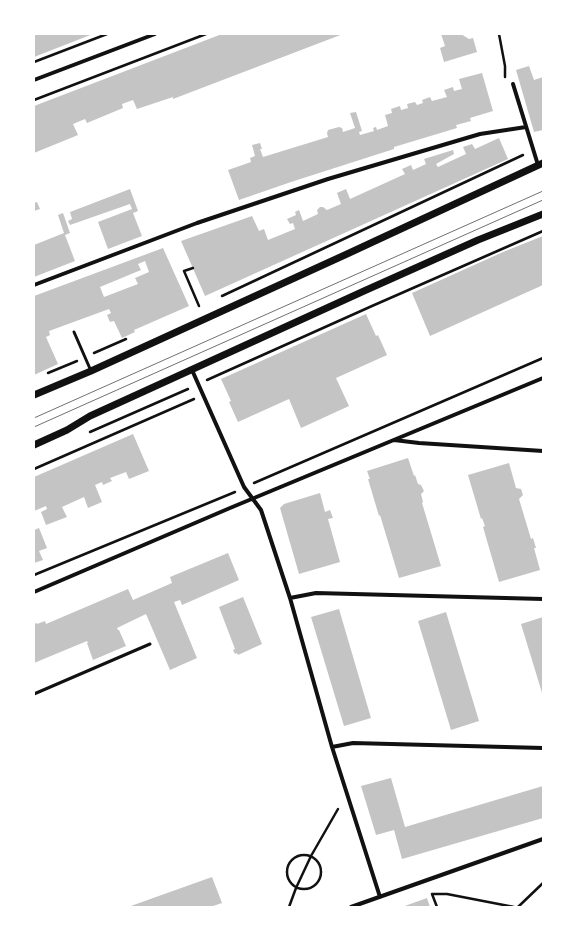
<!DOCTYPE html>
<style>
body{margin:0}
#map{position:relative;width:577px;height:941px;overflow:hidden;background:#fff;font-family:"PT Sans",sans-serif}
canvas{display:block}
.frame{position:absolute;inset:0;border:35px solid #fff;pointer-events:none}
</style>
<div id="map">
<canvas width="577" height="941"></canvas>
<div class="frame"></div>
</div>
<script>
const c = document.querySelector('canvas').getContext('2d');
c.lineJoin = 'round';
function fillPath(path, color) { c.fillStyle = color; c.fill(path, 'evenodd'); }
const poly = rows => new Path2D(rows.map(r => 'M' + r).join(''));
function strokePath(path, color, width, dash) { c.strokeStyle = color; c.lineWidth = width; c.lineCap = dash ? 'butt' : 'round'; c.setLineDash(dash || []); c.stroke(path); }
fillPath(poly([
 [34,34,93,34,34,57],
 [222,34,343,34,173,99,173,97,137,109,133,100,122,104,123,108,87,123,85,119,73,124,78,135,34,153,34,106],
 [441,34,461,34,469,39,473,38,477,52,444,62,440,48,445,46],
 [529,66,534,80,543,77,543,130,534,132,516,70],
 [482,73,493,111,470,118,471,121,456,125,457,128,394,147,394,149,291,182,239,200,228,170,251,162,250,158,255,156,252,145,260,143,262,149,260,149,263,157,328,137,327,133,328,130,339,127,342,128,343,132,355,128,350,113,356,112,362,131,359,132,360,135,374,131,373,128,376,127,377,130,388,126,385,115,392,113,391,109,400,106,401,110,408,108,407,104,415,102,417,105,423,103,422,100,430,97,432,101,447,97,444,90,453,87,454,91,462,89,459,79],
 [499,138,508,159,205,296,181,241,252,216,259,231,264,229,268,240,295,229,293,223,290,224,287,219,296,215,295,212,299,210,303,221,318,214,317,210,320,207,323,207,327,210,341,204,337,193,346,189,350,199,405,174,402,169,411,165,413,170,426,164,424,159,453,150,454,154,436,164,438,167,466,154,463,147,472,144,475,149],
 [130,189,138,211,133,213,142,236,108,249,98,222,132,209,130,204,70,225,68,221,72,219,70,212],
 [37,202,40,209,34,211,34,203],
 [63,213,70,233,65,235,75,261,34,277,34,245,64,233,58,215],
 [543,236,543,285,430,336,412,293,503,252],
 [163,248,189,306,134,330,135,332,122,338,114,321,110,322,107,315,111,313,109,309,49,331,50,335,46,337,58,364,34,375,34,296],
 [145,261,149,272,135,278,138,284,104,297,100,287,141,270,138,264],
 [366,314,376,336,378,335,387,355,336,378,349,406,301,428,289,399,238,422,229,402,231,401,221,379],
 [133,434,149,471,129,479,126,472,110,478,112,481,103,485,102,482,95,485,102,502,88,508,84,497,62,507,67,517,46,525,41,512,47,509,46,506,34,511,34,477],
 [408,458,414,476,415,475,418,484,421,485,424,491,421,494,423,502,422,503,441,566,399,578,380,515,379,516,368,479,370,479,367,471],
 [509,463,516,488,521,489,523,495,519,499,531,539,533,538,536,548,534,548,540,570,499,582,483,527,485,526,482,518,481,519,468,475],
 [320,493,325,512,330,510,333,518,328,519,340,562,299,574,280,508,284,504],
 [39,528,47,548,39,551,43,560,34,563,34,530],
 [228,553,239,580,182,605,180,600,174,602,197,658,170,670,146,614,117,628,118,630,119,630,126,646,93,660,87,643,88,643,87,641,34,663,34,624,37,623,37,624,45,621,46,624,128,589,133,600,172,583,170,577],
 [243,597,262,644,238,655,237,653,235,654,233,650,235,649,219,607],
 [339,609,371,718,344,726,311,617],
 [446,612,479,721,451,730,418,621],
 [543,617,543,696,521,624],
 [391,778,405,827,543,786,543,818,402,859,394,830,376,835,361,786],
 [212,877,222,903,210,907,128,907],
 [427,898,430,907,402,907]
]), '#c4c4c4');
strokePath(poly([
 [499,34,505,66,505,77],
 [34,62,107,34],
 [34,100,206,34],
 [193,268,184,271,199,306],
 [222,296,523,155],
 [94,353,126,339],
 [48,373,77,361],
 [207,380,372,306,543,231],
 [90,432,188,389],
 [34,469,194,399],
 [254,483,543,358],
 [34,575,235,492],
 '287 872a17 17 0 1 1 34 0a17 17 0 1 1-34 0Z',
 [289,907,296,888,311,856,338,809],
 [437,907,432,894,447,894,514,907],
 [518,907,543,883]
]), '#111', 2.5);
strokePath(poly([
 [74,332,91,371],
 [34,694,150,644]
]), '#111', 3);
strokePath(poly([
 [34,80,155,34],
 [513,84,538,165],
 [34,285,197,223,328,179,480,134,526,127],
 [192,370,244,487,261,510,290,598,332,747,380,897],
 [394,440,419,443,543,451],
 [34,592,230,508,543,378],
 [290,598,316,593,543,599],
 [332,747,353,743,543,748],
 [351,907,543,839]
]), '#111', 4);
strokePath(poly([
 [34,395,91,371,347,254,543,163],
 [34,445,67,430,90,416,364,291,478,240,543,214]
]), '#111', 7);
strokePath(poly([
 [34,418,543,191],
 [34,427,543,200]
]), '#707070', 1);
</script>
